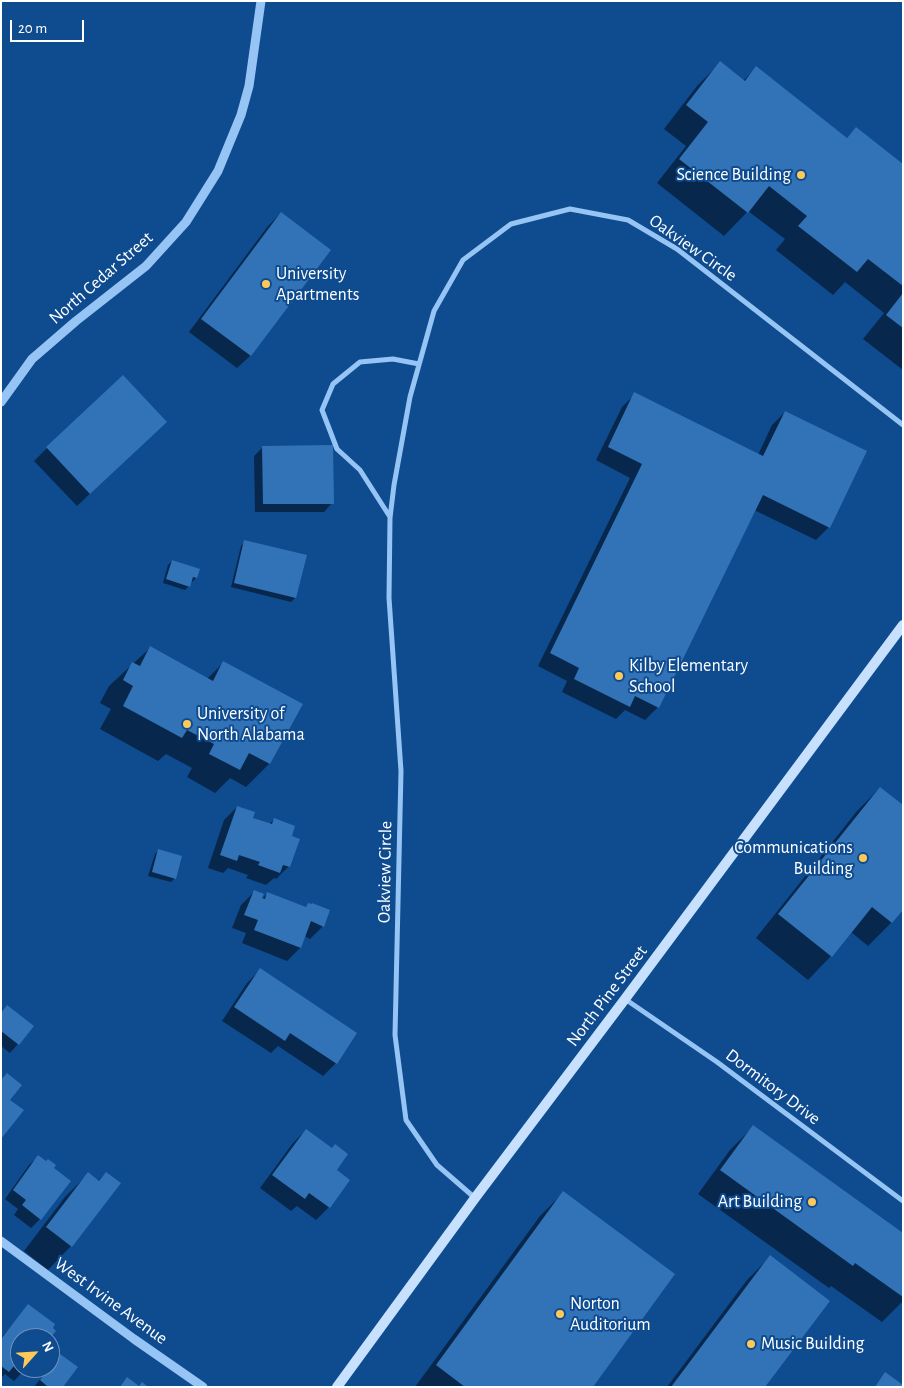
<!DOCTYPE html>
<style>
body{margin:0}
#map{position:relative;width:904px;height:1388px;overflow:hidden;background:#0e4b8f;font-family:"Alegreya Sans",sans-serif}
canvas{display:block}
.frame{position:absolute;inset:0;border:2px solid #fff;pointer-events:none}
.north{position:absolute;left:10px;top:1328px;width:50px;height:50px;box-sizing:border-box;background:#0e4b8f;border:1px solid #6e93bc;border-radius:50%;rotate:64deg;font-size:14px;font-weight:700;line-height:20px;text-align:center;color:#fff}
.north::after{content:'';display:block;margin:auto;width:18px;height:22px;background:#ffc959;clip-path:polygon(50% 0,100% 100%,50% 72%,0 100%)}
.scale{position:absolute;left:10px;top:20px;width:74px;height:22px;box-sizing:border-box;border:2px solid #fff;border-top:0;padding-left:6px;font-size:15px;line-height:18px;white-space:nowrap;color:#fff;-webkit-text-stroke:4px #0e4b8f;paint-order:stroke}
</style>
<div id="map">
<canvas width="904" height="1388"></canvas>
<div class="frame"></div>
<div class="north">N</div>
<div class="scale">20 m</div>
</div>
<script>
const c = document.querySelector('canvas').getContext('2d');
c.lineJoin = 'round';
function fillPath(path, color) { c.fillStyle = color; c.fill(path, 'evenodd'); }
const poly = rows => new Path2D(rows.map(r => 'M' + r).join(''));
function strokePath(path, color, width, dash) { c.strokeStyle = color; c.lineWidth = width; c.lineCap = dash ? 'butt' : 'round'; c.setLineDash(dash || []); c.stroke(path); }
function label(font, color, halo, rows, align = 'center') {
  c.font = font + ' "Alegreya Sans",sans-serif'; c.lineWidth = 4; c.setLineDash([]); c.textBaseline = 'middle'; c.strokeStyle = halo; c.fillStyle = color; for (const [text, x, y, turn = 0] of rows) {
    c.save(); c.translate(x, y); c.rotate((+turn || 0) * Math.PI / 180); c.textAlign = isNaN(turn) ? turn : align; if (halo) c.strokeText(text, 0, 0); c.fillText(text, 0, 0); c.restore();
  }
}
fillPath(poly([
 [720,63,743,81,756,68,846,139,856,128,903,165,903,370,863,339,884,313,845,282,833,295,776,250,785,239,748,211,724,236,657,183,686,146,664,129,697,86],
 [281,213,329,250,250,356,237,368,189,332,268,226],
 [635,394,758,455,772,425,785,412,866,452,829,527,816,540,754,510,658,707,645,720,625,710,616,719,562,692,567,681,538,666,630,478,596,460,622,407],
 [152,435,77,506,34,461,47,448],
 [263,447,332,503,324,512,255,512,254,456],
 [245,542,295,598,291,602,231,587,241,546],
 [172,561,196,578,192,582,190,581,189,586,185,590,163,583,168,565],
 [150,648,207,679,224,662,301,704,269,764,246,787,230,778,215,793,187,777,192,768,166,754,158,761,100,729,111,709,100,703,109,686],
 [880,788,903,908,891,923,868,946,851,932,831,956,808,980,756,938,857,811],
 [237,807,252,819,269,824,274,820,291,837,289,866,276,879,274,878,266,885,246,878,248,875,228,868,223,873,208,868,224,820],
 [159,850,175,878,171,882,148,876,155,854],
 [254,892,260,901,268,893,305,908,308,904,323,926,310,939,304,936,300,948,287,961,242,943,246,933,232,928,241,905],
 [260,970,336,1063,323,1076,278,1046,271,1053,222,1021,247,983],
 [1,1013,18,1044,10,1053,1,1046],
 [753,1127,903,1235,903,1301,882,1322,831,1286,829,1288,698,1194,730,1150],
 [306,1130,335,1170,329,1207,316,1220,297,1206,291,1211,260,1188,293,1143],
 [38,1157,69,1181,40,1219,31,1228,14,1215,18,1209,5,1199,29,1165],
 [106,1173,119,1184,71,1246,48,1270,24,1251,65,1197,88,1174,98,1181],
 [563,1193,591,1387,415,1387,540,1216],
 [770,1257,764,1387,667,1387,747,1280],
 [28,1306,49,1338,20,1338,20,1368,26,1368,14,1381,5,1374,1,1378,1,1338],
 [60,1355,61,1387,34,1387,52,1364]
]), '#0007');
fillPath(poly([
 [720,61,745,81,756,66,847,138,856,127,903,164,903,286,868,259,857,272,798,226,807,216,769,186,748,213,679,159,708,122,686,105],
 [281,212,331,250,251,356,201,319],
 [903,293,903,328,886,315],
 [123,375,167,422,90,494,46,447],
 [634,392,763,456,785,411,867,451,830,528,763,495,659,708,635,696,630,707,574,679,579,668,550,653,642,464,608,447],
 [333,445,334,504,263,504,262,446],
 [244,540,307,555,296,598,234,583],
 [172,560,200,569,197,578,193,577,190,587,166,579],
 [150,646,213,681,223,661,303,704,270,764,249,753,240,770,209,754,214,744,187,730,182,738,123,706,133,686,123,680,132,662,140,666],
 [880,787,903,805,903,910,892,923,872,907,832,957,778,914],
 [237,806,255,812,253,818,272,824,274,818,295,826,292,836,300,839,290,867,283,865,280,873,258,865,260,862,239,855,237,861,220,855],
 [158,849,182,856,176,879,152,872],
 [254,890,264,894,262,898,265,899,267,892,306,907,308,903,312,904,312,903,330,910,324,927,311,921,301,948,254,930,258,920,244,915],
 [260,968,357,1033,337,1064,290,1033,285,1041,234,1007],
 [7,1005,34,1026,19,1045,1,1031,1,1013],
 [7,1073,22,1085,10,1100,24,1110,1,1139,1,1080],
 [753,1125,903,1233,903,1297,855,1263,853,1266,720,1170],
 [306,1129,332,1148,335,1144,348,1154,337,1170,350,1180,330,1208,309,1193,305,1199,272,1175],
 [38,1155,46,1161,48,1159,56,1165,54,1168,71,1181,41,1220,22,1205,26,1200,13,1190],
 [88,1172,99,1181,106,1172,121,1183,72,1247,46,1227],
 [563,1191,675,1274,593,1387,465,1387,436,1365],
 [770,1255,830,1301,765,1387,671,1387],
 [28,1304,55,1324,53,1328,56,1331,50,1338,20,1338,20,1368,27,1368,23,1373,14,1366,9,1372,1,1366,1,1339],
 [60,1354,78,1367,63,1387,48,1387,40,1380],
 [885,1372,903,1385,903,1387,875,1387],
 [127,1377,139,1386,142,1382,148,1387,120,1387]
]), '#3273b7');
strokePath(poly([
 [390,517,360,470,337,449,322,410,333,384,360,362,393,359,419,364],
 [625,999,717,1062,903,1201],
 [475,1198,437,1165,406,1120,395,1035,401,771,389,598,390,518,394,485,410,397,434,311,463,260,511,224,570,209,628,220,677,249,903,425]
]), '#96c4f4', 5);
strokePath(poly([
 [1,402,32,359,76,321,146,266,186,222,218,171,241,115,249,86,261,1],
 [1,1241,134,1339,203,1387]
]), '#96c4f4', 9);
strokePath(poly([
 [337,1387,475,1198,625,999,903,625]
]), '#c6e0fd', 10);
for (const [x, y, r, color] of [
 [801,175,5,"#ffc959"],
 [266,284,5,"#ffc959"],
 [619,676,5,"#ffc959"],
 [187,724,5,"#ffc959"],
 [863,858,5,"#ffc959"],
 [812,1202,5,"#ffc959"],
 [560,1314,5,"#ffc959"],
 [751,1344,5,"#ffc959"]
]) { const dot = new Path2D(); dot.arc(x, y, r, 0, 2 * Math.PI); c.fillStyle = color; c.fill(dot); strokePath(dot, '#0e4b8f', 2); }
label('18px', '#fff', '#0e4b8f', [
 ["Science Building",791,175,"right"],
 ["University",276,274],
 ["Apartments",276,295],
 ["Kilby Elementary",629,666],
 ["School",629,687],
 ["University of",197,714],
 ["North Alabama",197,735],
 ["Communications",853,848,"right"],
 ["Building",853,869,"right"],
 ["Art Building",802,1202,"right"],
 ["Norton",570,1304],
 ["Auditorium",570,1325],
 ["Music Building",761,1344]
], 'left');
label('18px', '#fff', '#0e4b8f', [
 ["Oakview Circle",693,248,35],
 ["North Cedar Street",101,278,-41],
 ["Oakview Circle",385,872,-89],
 ["North Pine Street",607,996,-53],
 ["Dormitory Drive",773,1087,37],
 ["West Irvine Avenue",111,1301,36]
]);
</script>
